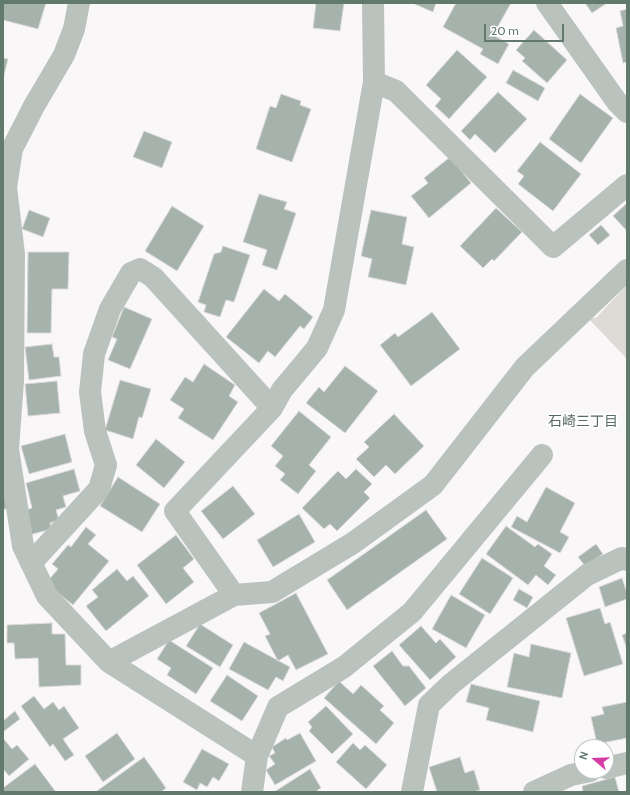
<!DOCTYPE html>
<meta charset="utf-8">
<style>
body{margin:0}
#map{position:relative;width:630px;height:795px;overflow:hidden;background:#f9f7f7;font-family:Cabin,sans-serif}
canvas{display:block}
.frame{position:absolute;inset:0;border:4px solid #62796e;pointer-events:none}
.north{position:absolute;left:574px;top:739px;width:40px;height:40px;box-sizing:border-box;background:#fff;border:1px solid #c0c9c5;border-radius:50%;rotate:289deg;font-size:11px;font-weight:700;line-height:16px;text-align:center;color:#62796e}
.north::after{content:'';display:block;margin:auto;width:14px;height:18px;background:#d53ca6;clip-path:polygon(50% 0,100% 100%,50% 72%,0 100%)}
.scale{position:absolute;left:484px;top:24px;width:80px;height:18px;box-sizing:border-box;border:2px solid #62796e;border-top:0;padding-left:5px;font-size:12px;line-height:14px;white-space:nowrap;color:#62796e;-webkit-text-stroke:3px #fff;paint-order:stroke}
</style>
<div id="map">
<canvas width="630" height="795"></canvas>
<div class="frame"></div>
<div class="north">N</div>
<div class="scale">20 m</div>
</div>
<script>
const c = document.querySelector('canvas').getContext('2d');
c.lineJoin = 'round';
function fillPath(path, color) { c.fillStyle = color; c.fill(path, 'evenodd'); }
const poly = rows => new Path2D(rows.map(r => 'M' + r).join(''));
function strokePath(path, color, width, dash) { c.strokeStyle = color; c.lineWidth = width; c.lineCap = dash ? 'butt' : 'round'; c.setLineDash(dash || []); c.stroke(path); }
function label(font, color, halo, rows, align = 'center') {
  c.font = font + ' Cabin,"Noto Sans JP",sans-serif'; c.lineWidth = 4; c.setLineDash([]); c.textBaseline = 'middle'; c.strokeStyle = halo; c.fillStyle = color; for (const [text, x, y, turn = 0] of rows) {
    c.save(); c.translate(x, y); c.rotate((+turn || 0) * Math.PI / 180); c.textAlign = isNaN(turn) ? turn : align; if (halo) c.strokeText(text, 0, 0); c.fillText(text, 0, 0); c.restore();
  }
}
fillPath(poly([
 [627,285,627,359,588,318,596,318]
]), '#dedbd7');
const building = poly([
 [3,3,46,3,38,29,3,20,3,3],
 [316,3,344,3,340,31,313,28,316,3],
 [412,3,436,3,433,12,412,3],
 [456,3,511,3,493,35,509,44,498,64,480,54,483,49,443,27,456,3],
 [585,3,607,3,592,13,585,3],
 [627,9,627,62,623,63,616,28,623,26,620,11,627,9],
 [534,30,567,60,547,83,522,61,525,58,516,50,534,30],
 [457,50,487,77,449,119,435,106,441,99,426,85,457,50],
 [3,58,8,59,3,79,3,58],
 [513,70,545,88,538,101,506,83,513,70],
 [498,92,527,119,495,153,475,134,470,140,461,131,498,92],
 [281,94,301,101,300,105,311,109,292,162,256,149,270,106,276,108,281,94],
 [580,94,613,118,581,163,549,139,580,94],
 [144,131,172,142,162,168,133,157,144,131],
 [540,142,581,174,553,211,518,184,524,176,517,171,540,142],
 [450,157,471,183,429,218,411,196,428,183,424,178,450,157],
 [259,194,287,202,284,209,296,213,277,270,262,265,267,250,243,242,259,194],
 [627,203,627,231,613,216,627,203],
 [172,206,204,226,177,271,145,251,172,206],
 [496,208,522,232,494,261,492,259,483,268,460,246,496,208],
 [29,210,50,218,43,237,22,229,29,210],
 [371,210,407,217,402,244,414,247,406,285,368,277,372,259,361,256,371,210],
 [601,225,610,235,598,245,589,235,601,225],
 [223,246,250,255,234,302,226,300,220,317,204,312,206,305,198,302,214,254,221,252,223,246],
 [28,252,69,252,68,289,52,289,51,333,27,333,28,252],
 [264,289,279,301,285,294,313,317,304,329,300,326,275,357,268,351,259,363,226,337,264,289],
 [124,307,152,319,130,369,108,360,117,339,112,337,124,307],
 [432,312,460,349,411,386,380,345,395,333,398,337,432,312],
 [52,344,54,357,59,357,61,376,29,380,25,347,52,344],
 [204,364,235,385,229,396,238,402,213,440,178,418,184,409,170,400,185,377,193,382,204,364],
 [345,366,378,391,345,433,306,403,319,387,324,392,345,366],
 [120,380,151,389,142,418,139,417,133,439,105,430,120,380],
 [57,381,60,413,28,416,25,384,57,381],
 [299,411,331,437,309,465,316,471,298,494,280,480,285,474,275,466,283,456,271,446,299,411],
 [394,414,424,446,395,474,386,465,374,477,356,459,369,447,364,442,394,414],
 [65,434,72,462,29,474,21,446,65,434],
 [156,439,185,462,164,488,136,465,156,439],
 [3,467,8,509,3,509,3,467],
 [74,469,80,491,63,496,66,507,56,510,59,520,50,523,52,529,29,535,23,511,32,508,26,483,74,469],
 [356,469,372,484,364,492,370,498,337,531,330,524,324,529,302,508,338,471,346,479,356,469],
 [118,477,160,504,142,532,100,506,118,477],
 [233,486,255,514,223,539,201,511,233,486],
 [546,487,575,503,560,532,569,537,560,553,511,527,517,516,527,522,546,487],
 [426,510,447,539,347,610,327,580,426,510],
 [299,514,315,542,273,567,257,540,299,514],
 [506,526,535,547,538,544,552,554,544,566,556,575,548,585,536,575,528,585,486,554,506,526],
 [86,527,96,535,88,544,109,561,73,605,46,583,58,569,52,564,68,545,71,547,86,527],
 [176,535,194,559,183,568,194,582,166,604,137,565,176,535],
 [596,544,603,554,585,566,578,557,596,544],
 [482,558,513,578,490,614,459,594,482,558],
 [117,569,127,581,133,576,149,596,106,631,86,606,98,597,92,590,117,569],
 [622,578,627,593,627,599,605,607,599,587,622,578],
 [519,589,533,597,527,608,513,600,519,589],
 [296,593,328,654,296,670,288,655,278,661,265,636,270,634,259,613,296,593],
 [451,595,485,615,466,648,432,629,451,595],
 [600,608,605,624,610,622,623,664,584,676,566,618,600,608],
 [52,623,52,634,65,634,66,665,81,665,81,685,39,687,38,658,15,659,14,643,7,643,7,625,52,623],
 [200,624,233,645,220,667,186,646,200,624],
 [421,626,436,643,440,639,456,657,430,680,399,645,421,626],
 [627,633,627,649,622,635,627,633],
 [169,640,213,668,196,694,167,675,171,668,157,659,169,640],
 [244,642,290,667,283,681,276,677,268,690,229,669,244,642],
 [531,644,571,653,562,698,507,687,514,653,529,657,531,644],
 [392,651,403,666,409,666,426,688,405,706,373,666,392,651],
 [227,675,258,696,242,721,210,701,227,675],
 [339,681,353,694,361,685,384,706,380,710,394,723,376,744,324,698,339,681],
 [471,684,540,701,533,732,486,720,489,708,466,702,471,684],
 [34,696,44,709,53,702,59,710,64,706,79,728,63,739,74,755,65,761,53,744,50,747,21,706,34,696],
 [627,702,627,738,597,744,591,717,604,714,602,707,627,702],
 [326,706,353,734,332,754,309,731,312,727,308,722,326,706],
 [15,711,20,719,3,732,3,721,15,711],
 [117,733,135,759,103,782,85,756,117,733],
 [300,733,316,761,275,785,266,770,275,764,269,756,275,753,272,747,286,738,287,740,300,733],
 [3,738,12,749,17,745,29,759,9,776,4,770,3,771,3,738],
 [353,743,360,750,365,745,387,765,366,789,336,762,353,743],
 [202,749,229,764,219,781,213,777,207,787,200,783,197,790,183,782,202,749],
 [144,757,166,788,161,792,98,792,97,791,144,757],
 [460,757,465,773,474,770,480,790,473,792,437,792,429,767,460,757],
 [35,764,56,792,3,792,3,788,35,764],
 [310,769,321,788,315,792,274,792,310,769],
 [615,777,619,792,583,792,582,786,615,777]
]);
fillPath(building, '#a6b3ac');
strokePath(building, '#dbd9d9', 1);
strokePath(poly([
 [79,3,74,29,64,55,34,106,12,149,6,187,14,254,13,381,8,449,23,546,47,596,109,662,257,756],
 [547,3,617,102,627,112],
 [374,82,396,91,553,247,627,185],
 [31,563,99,489,106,465,95,431,90,392,94,354,110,309,131,273,140,269,153,277,272,408],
 [234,595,175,511,272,408,282,390,317,348,334,310,374,82,373,3],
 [109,662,234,595,272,592,353,543,433,485,525,367,627,270],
 [606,768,627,763],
 [252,792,257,756,278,707,344,667,412,612,542,455],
 [412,792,429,705,451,684,587,575,622,558,627,560],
 [534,792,571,775,590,771]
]), '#bac2be', 22);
label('14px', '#586b62', '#fff', [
 ["石崎三丁目",583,422]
]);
</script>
